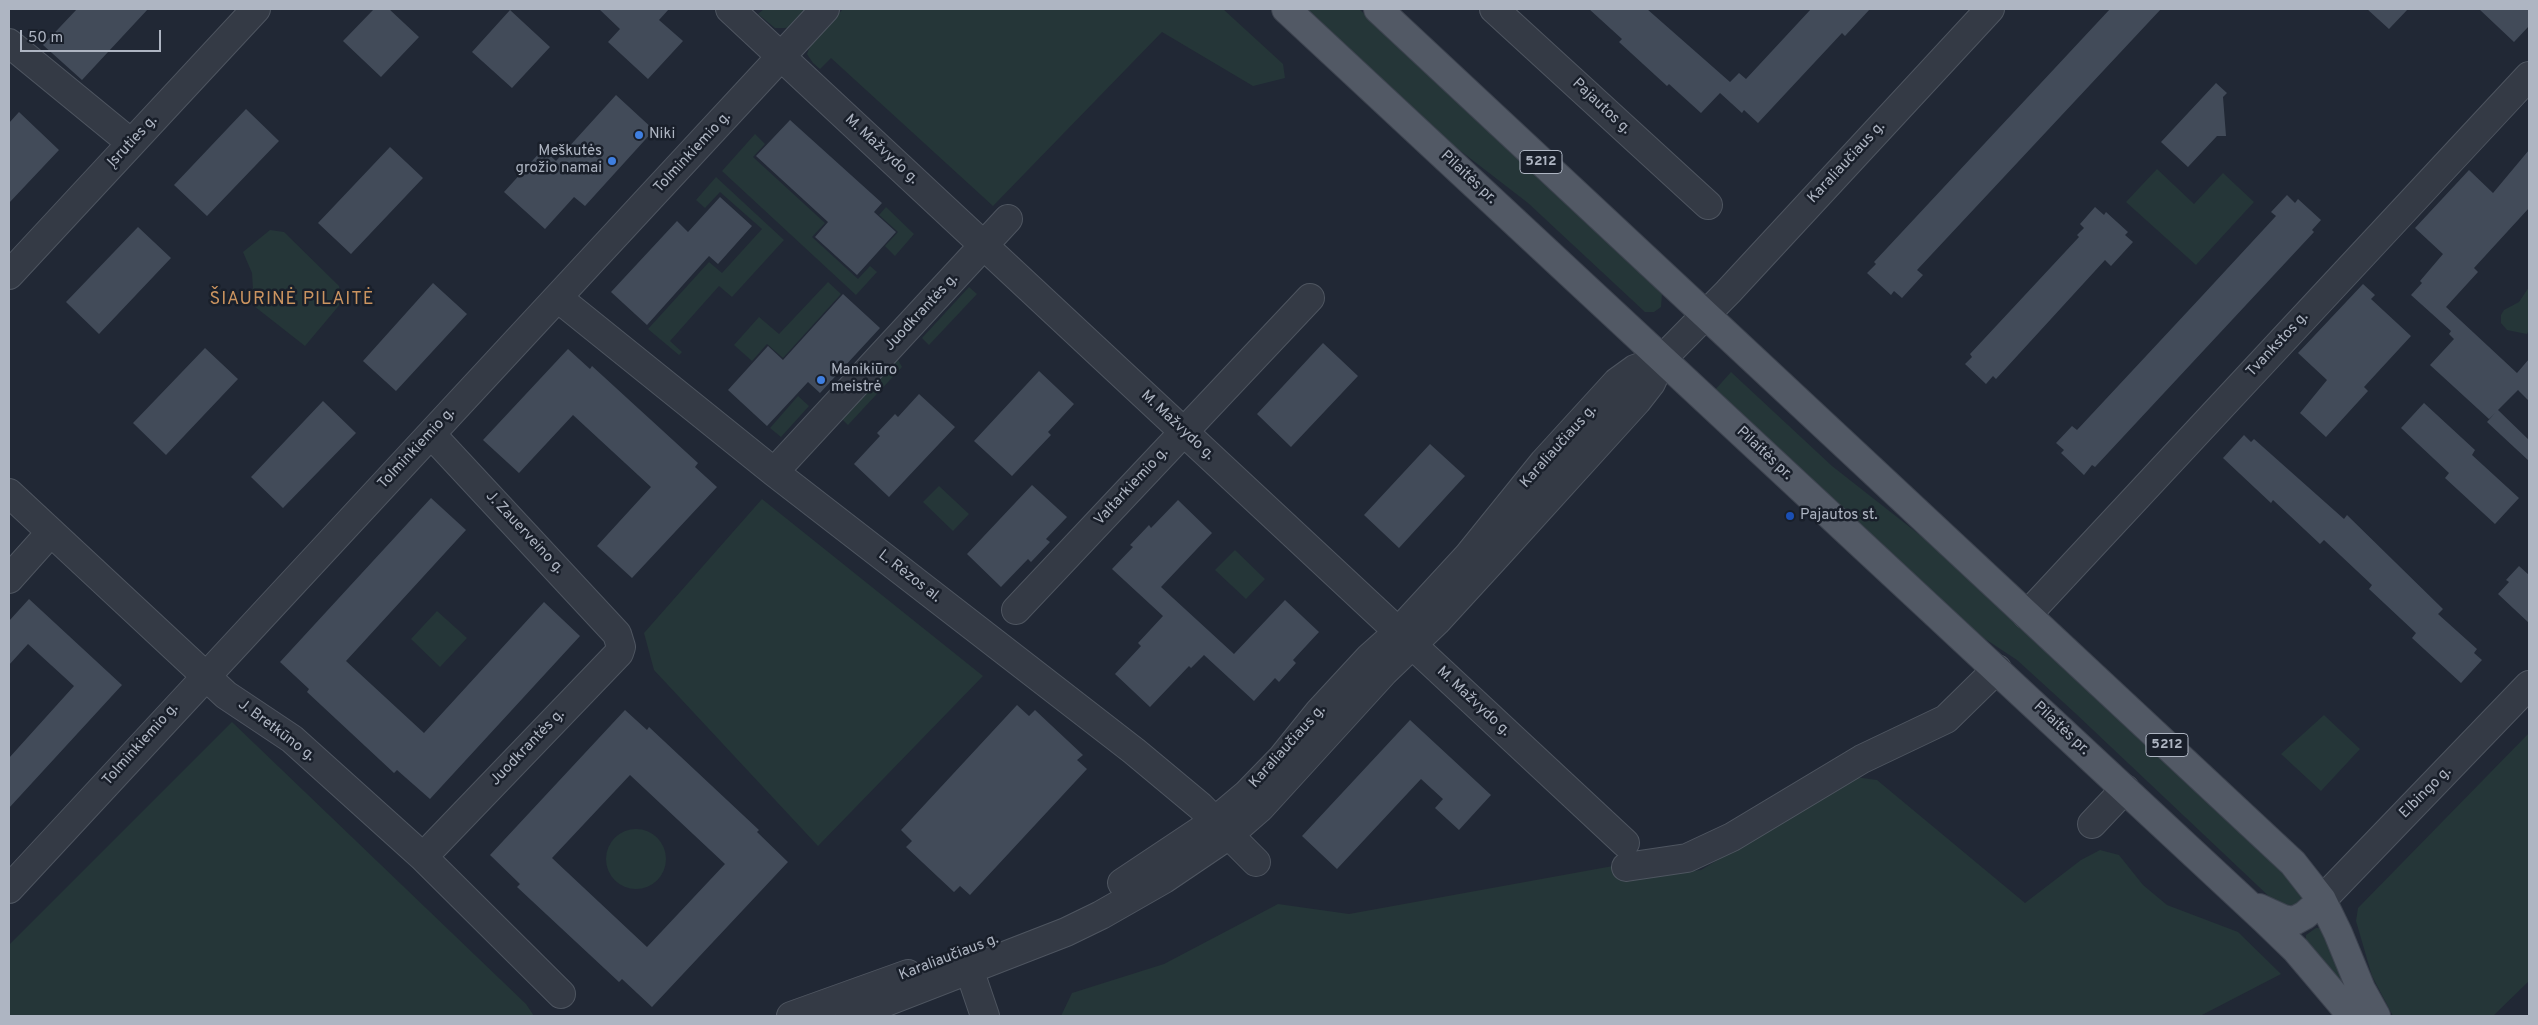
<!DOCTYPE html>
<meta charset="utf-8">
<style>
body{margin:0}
#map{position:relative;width:2538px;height:1025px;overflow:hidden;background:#212835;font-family:Overpass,sans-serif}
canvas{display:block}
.frame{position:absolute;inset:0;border:10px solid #aeb5c2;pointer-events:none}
.scale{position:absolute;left:20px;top:30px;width:141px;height:22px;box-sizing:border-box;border:2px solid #aeb5c2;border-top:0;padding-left:6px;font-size:15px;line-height:18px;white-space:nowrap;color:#aeb5c2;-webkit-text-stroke:4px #191f2a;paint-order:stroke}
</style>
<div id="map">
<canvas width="2538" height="1025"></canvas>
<div class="frame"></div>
<div class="scale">50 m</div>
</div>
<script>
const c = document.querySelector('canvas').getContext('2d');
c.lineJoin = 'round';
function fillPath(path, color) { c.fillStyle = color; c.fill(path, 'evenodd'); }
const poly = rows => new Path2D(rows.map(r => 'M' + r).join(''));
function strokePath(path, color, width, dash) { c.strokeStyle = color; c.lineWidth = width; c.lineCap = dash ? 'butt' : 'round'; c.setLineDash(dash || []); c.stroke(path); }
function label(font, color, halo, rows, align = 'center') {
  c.font = font + ' Overpass,sans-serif'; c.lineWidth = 5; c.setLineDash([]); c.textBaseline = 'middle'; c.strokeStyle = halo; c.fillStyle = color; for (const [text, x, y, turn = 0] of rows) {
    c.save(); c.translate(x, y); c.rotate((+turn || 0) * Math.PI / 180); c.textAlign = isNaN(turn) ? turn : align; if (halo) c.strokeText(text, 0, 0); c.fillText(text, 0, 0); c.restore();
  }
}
fillPath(poly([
 [764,9,811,9,794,27,784,28,775,28,758,14],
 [843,9,1223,9,1283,64,1285,78,1253,86,1162,32,993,206,831,58,820,69,813,63,807,54,811,44],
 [1306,9,1359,9,1650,282,1662,294,1661,307,1654,312,1645,312,1528,203,1449,142],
 [755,134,765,144,753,157,825,223,812,237,858,279,870,266,877,272,856,295,722,171],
 [2157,169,2194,204,2223,173,2254,202,2196,265,2126,202],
 [716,177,784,240,732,297,719,286,670,341,682,352,679,355,648,329,709,262,722,273,762,229,720,192,705,208,696,200],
 [886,207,914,234,895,256,885,246,898,232,879,215],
 [270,230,284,232,339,286,342,302,305,346,254,306,252,273,243,252],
 [828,282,841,294,783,358,767,344,752,361,734,345,759,317,779,334],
 [969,287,977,294,929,345,922,338],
 [2529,287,2529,330,2527,334,2507,330,2501,323,2501,315,2504,310,2519,302],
 [897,358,902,367,848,425,839,416],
 [1731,372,1832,466,1925,539,2266,851,2301,893,2301,900,2296,906,2291,908,2276,903,2074,712,2017,660,1973,631,1714,391],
 [798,396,809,406,781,437,770,428],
 [939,486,969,514,953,531,923,502],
 [762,499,983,676,818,846,654,670,644,633],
 [1235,550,1265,579,1246,599,1215,570],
 [437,611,467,638,440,667,411,639],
 [2324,715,2360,749,2321,791,2281,754],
 [232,722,526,1004,534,1016,9,1016,9,945],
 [2529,733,2529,981,2493,1016,2393,1016,2372,976,2356,921,2358,908],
 [1855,777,1877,780,2025,903,2081,860,2100,850,2119,855,2143,885,2167,905,2238,932,2281,974,2200,1016,1061,1016,1072,993,1164,964,1278,904,1349,914,1613,866,1619,878,1701,870],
 '606 859a30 30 0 1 1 60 0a30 30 0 1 1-60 0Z',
 [2316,928,2322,928,2362,1016,2335,974,2306,944,2306,935]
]), '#253638');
fillPath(poly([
 [77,9,148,9,82,80,43,45],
 [374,9,389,9,419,37,381,77,343,41],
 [599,9,669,9,659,20,683,41,648,79,608,42,620,29],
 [1589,9,1647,9,1730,82,1739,73,1746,79,1811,9,1870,9,1845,36,1842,33,1758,123,1744,110,1742,113,1720,93,1701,113,1669,84,1667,86,1619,42,1622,39],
 [2110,9,2161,9,1917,270,1923,275,1902,298,1894,291,1891,295,1867,273,1876,264,1874,262],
 [2367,9,2408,9,2389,29],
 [2479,9,2529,9,2529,26,2514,42],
 [510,10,550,47,512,88,472,52],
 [2216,83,2227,93,2223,97,2226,136,2217,136,2188,167,2161,142],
 [616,95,654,130,585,206,574,197,545,229,504,192,543,149,556,161],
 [246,109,279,141,207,216,174,185],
 [19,112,59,150,9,203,9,123],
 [790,120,882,203,874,212,896,232,857,275,815,237,828,222,756,156],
 [390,147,423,178,351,254,318,223],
 [2529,150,2529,208,2474,268,2478,272,2446,307,2517,373,2529,359,2529,401,2518,390,2498,410,2529,440,2529,461,2487,422,2495,413,2489,419,2430,365,2454,339,2449,334,2451,331,2411,295,2422,283,2420,281,2443,254,2415,228,2469,170,2493,193],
 [2287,195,2295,203,2298,199,2321,220,2312,230,2314,232,2095,467,2092,465,2084,475,2061,453,2064,450,2056,443,2072,426,2077,430,2202,296,2276,216,2271,212],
 [720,197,752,226,718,264,709,256,647,325,611,292,677,221,688,232],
 [2095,207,2104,215,2106,212,2128,232,2125,235,2133,242,2111,266,2105,260,1996,379,1993,376,1986,384,1965,364,1972,357,1970,354,2079,237,2077,235,2084,228,2080,224],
 [138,227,171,258,99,334,66,302],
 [433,283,467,314,396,391,363,361],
 [2363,284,2375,295,2371,299,2411,336,2364,387,2368,391,2326,437,2300,413,2327,380,2298,353],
 [843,294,880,328,820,393,808,382,767,426,728,390,768,346,783,360],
 [1323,343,1358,376,1291,447,1257,414],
 [205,348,238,379,166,455,133,423],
 [568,349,590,369,592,366,698,463,695,467,717,487,632,578,597,546,651,487,573,415,519,473,483,440],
 [1039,371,1074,404,1048,432,1051,435,1012,476,974,441],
 [919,394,955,427,889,497,854,464,880,436,877,433,895,414,898,417],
 [323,401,356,433,283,508,251,477],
 [2424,403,2475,450,2472,455,2519,498,2495,524,2445,478,2449,473,2401,428],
 [2244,435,2251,442,2254,439,2344,519,2347,515,2443,609,2438,614,2477,649,2474,653,2482,660,2461,683,2412,638,2416,633,2369,589,2372,585,2324,540,2320,544,2273,500,2271,503,2223,458],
 [1430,444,1465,476,1399,548,1364,515],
 [1032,485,1067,517,1046,539,1050,542,1031,562,1028,559,1001,587,967,554],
 [431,498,466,530,346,661,424,733,544,602,580,636,430,799,397,770,394,773,307,692,309,689,280,662],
 [1178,500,1212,533,1161,587,1234,654,1285,600,1319,632,1293,660,1296,663,1279,682,1275,678,1254,701,1204,655,1191,668,1189,666,1150,707,1115,674,1141,646,1138,643,1163,616,1112,569,1133,547,1130,545,1149,525,1151,528],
 [2519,566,2529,575,2529,623,2498,594,2509,582,2506,580],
 [29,599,122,685,9,808,9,758,74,686,28,644,9,665,9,621],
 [1017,705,1029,716,1035,710,1083,755,1077,760,1087,769,970,895,960,886,954,892,906,847,912,841,901,830],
 [625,710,647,730,649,727,759,830,757,832,788,862,652,1007,622,979,619,982,517,887,520,884,490,855],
 [630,775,725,864,647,947,552,858],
 [1410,720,1491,795,1459,830,1435,808,1443,799,1421,779,1337,869,1302,836]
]), '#424b59');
const minor = poly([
 [730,9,1625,843],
 [1494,9,1708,205],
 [9,43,131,143],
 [9,275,256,9],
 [558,298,774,472,1134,751,1200,806,1256,862],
 [774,472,1008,219],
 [9,493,226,695,292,739,423,857,561,994],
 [9,579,51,532],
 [1016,610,1310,298],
 [2027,615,2529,76],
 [2092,824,2125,789],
 [423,857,619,653,621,647,617,634,431,434],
 [1626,867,1687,858,1732,837,1862,759,1946,719,1997,669],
 [1122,883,1215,821,1247,794,1282,758,1319,712,1369,658,1398,632,1468,556,1544,462,1617,382,1635,369,1662,359],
 [9,889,825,9],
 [2322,900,2529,685],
 [969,969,985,1016],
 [791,1016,908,974],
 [850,1016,1066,932,1101,915,1164,879,1229,835,1260,808,1384,672,1436,622,1501,551,1637,401,1651,383,1662,359,1728,292,1990,9]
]);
const major = poly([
 [1286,9,2264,919,2296,950,2352,1016],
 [1378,9,2293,863,2322,900,2338,933,2361,989,2376,1016],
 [2259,908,2283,919,2294,921,2305,915,2322,900]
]);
strokePath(minor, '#4e5560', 30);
strokePath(major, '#3d434f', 30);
strokePath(minor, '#343a45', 28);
strokePath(major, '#525965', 28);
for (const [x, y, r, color] of [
 [639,135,5,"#3f7fe0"],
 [612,161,5,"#3f7fe0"],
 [821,380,5,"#3f7fe0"],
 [1790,516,5,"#1a4fb4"]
]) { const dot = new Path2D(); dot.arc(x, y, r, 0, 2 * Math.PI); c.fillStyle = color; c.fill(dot); strokePath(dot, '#191f2a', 2); }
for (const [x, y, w] of [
 [1541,162,42],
 [2167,745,42]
]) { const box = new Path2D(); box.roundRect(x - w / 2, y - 11.5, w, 23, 4); c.fillStyle = '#191f2a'; c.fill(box); strokePath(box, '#aeb5c2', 1); }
label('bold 14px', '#aeb5c2', null, [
 ["5212",1541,162],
 ["5212",2167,745]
]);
label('15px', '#aeb5c2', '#191f2a', [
 ["Pajautos g.",1601,107,43],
 ["Įsruties g.",133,142,-47],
 ["M. Mažvydo g.",881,150,43],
 ["Tolminkiemio g.",693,153,-47],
 ["Karaliaučiaus g.",1847,163,-47],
 ["Pilaitės pr.",1468,178,43],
 ["Juodkrantės g.",922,313,-47],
 ["Tvankstos g.",2278,345,-47],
 ["M. Mažvydo g.",1177,426,43],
 ["Karaliaučiaus g.",1559,447,-48],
 ["Tolminkiemio g.",417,449,-47],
 ["Pilaitės pr.",1764,454,43],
 ["Valtarkiemio g.",1132,487,-47],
 ["J. Zauerveino g.",524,533,47],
 ["L. Rėzos al.",909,577,38],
 ["M. Mažvydo g.",1473,702,43],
 ["Pilaitės pr.",2061,729,43],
 ["J. Bretkūno g.",276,731,37],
 ["Tolminkiemio g.",141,745,-48],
 ["Karaliaučiaus g.",1288,747,-48],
 ["Juodkrantės g.",528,748,-46],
 ["Elbingo g.",2426,793,-45],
 ["Karaliaučiaus g.",949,958,-21]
]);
label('15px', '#aeb5c2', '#191f2a', [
 ["Niki",649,135],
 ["Meškutės",602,152,"right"],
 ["grožio namai",602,169,"right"],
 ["Manikiūro",831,371],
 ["meistrė",831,388],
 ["Pajautos st.",1800,516]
], 'left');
c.letterSpacing = '1px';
label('18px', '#cb9460', '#191f2a', [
 ["ŠIAURINĖ PILAITĖ",292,300]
]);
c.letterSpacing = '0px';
</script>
